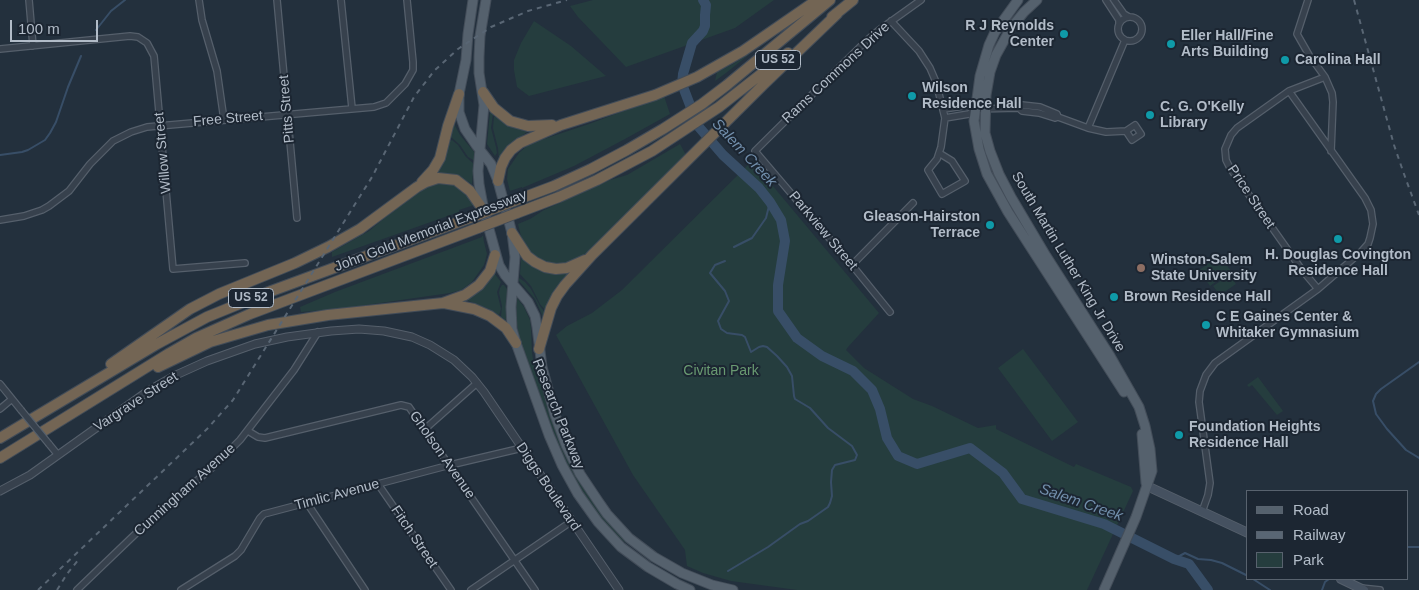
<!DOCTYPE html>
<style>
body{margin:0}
#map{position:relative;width:1419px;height:590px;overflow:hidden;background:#23303d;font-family:Helvetica,sans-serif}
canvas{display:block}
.legend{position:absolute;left:1246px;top:490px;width:162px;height:90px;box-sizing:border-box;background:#1c2632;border:1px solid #58626e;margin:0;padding:6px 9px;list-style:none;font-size:15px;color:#b2bcc8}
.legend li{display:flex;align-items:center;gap:10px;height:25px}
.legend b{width:25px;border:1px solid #58626e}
.scale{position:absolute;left:10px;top:20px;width:88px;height:22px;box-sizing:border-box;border:2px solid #b2bcc8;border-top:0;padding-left:6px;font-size:15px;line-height:18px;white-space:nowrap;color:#b2bcc8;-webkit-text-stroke:4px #1c2632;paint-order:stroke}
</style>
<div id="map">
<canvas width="1419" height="590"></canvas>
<ul class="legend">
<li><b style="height:6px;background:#55616d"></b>Road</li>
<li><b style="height:6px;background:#596674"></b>Railway</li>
<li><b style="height:14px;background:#253d3e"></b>Park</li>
</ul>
<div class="scale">100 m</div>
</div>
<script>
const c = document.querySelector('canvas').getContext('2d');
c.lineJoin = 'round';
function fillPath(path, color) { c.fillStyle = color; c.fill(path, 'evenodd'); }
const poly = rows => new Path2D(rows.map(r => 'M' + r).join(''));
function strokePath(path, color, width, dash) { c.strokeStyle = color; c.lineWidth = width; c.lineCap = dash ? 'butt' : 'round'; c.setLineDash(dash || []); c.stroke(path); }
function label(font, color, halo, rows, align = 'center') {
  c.font = font + ' Helvetica,sans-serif'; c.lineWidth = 4; c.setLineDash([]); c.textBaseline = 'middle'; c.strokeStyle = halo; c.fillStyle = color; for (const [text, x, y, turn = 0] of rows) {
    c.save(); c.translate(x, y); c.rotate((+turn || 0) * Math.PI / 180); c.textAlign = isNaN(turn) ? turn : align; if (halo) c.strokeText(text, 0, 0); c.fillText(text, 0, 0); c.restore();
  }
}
fillPath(poly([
 [593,0,774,0,735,28,626,67,578,17,570,6],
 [534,21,571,46,606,76,529,96,517,87,514,70,514,60,521,43],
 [751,53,726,73,715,81,717,72,733,64],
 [664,96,670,114,625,139,574,166,522,188,522,187,510,191,507,179,508,169,519,153,529,144,589,124],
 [490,112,493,114,491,128,496,147,497,153,495,156,487,144],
 [494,117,496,117,505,123,527,132,511,144,499,160,498,148,493,128],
 [454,124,460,135,475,153,475,161,468,157,460,145,451,137],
 [452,140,458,145,466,157,474,164,472,184,460,177,436,175,444,160,450,141],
 [680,144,686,155,581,258,561,265,544,263,532,254,529,251,521,236,518,224,530,219,544,210,610,180,627,175],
 [752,161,879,313,848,347,846,350,864,368,913,399,932,406,978,428,996,425,996,429,1074,467,1076,464,1131,487,1133,491,1087,590,797,590,731,581,703,573,687,566,685,550,633,475,556,335,567,326,592,313,622,290],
 [436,182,451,182,463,189,474,205,459,210,459,212,332,257,332,252,369,231,387,216,425,188],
 [482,236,483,236,484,242,487,254,484,265,472,282,461,290,450,293,338,309,301,312,300,307,335,292,482,237],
 [1220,256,1231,271,1210,286,1199,270],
 [523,258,574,270,546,311,540,304,531,286,520,274,521,259],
 [494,273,501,282,497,292,501,309,499,315,489,309,469,301,467,300,484,287],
 [1230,275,1236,284,1220,295,1213,286],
 [519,278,525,282,531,289,540,306,546,314,544,319,535,299,519,281],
 [502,285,504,285,507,289,506,320,501,317,502,306,499,293,500,288],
 [517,298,524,307,530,320,531,329,532,353,535,370,546,393,567,455,634,545,633,547,617,537,598,516,580,489,565,463,553,436,519,338,516,317],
 [1023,349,1078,422,1052,441,998,368],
 [1258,377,1283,411,1277,415,1252,385,1249,387,1247,385]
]), '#253d3e');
strokePath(poly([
 [96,30,111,11,125,0],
 [0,155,22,152,28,150,45,140,50,133,56,122,68,87,81,56],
 [734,247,752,238,766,218,770,202],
 [725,261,715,265,710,273,725,291,729,301,718,321,721,329,727,333,742,335,745,337,751,352,759,347,763,346,767,347,777,356,787,367,792,376,794,396,795,399,810,408,828,428,852,446,857,455,855,460,835,465,832,470,831,482,832,496,830,503,828,507,808,521,800,524,768,547,728,571],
 [1419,362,1381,389,1376,394,1373,401,1376,414,1387,429,1406,450,1419,458],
 [1408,547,1419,547],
 [1174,559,1185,553,1198,559,1211,560,1222,563,1248,576],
 [1253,579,1270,590],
 [1322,590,1325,582,1329,579]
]), '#384e67', 2);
strokePath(poly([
 [703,0,706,5,705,15,705,26,703,31,692,43,683,74,682,84,685,92,698,126,723,155,759,188,770,202,781,220,785,241,778,285,778,311,797,338,822,356,853,371,872,390,880,409,887,438,898,456,917,464,970,448,1003,473,1022,499,1104,524,1174,559,1189,564,1208,590]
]), '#384e67', 10);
const minor = poly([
 [29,0,33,46],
 [199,0,202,20,217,71,224,120],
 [277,0,297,218],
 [341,0,352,108],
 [1106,0,1119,20,1119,24],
 [1114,0,1124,14,1129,17],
 [1308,0,1297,34,1309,55,1325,77,1332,93,1333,102,1331,151],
 '1118 29a12 12 0 1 1 24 0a12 12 0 1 1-24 0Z',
 [891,21,919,51,930,68,936,82,945,118,941,147,937,159,928,170,942,194,965,181,952,161,939,153],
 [0,49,130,36,138,37,147,43,154,56,173,269,245,263],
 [1019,108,1022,105,1040,107,1057,114,1058,117],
 [944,109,970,105,975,109,1019,108,1022,111,1039,113,1055,118,1058,117,1088,128,1106,132,1126,131,1135,125,1141,134,1132,140,1126,131],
 [945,118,969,114,975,109],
 [1088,128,1125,40],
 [0,220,24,216,42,210,49,206,69,191,90,164,113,141,131,132,147,127,374,107,386,103,405,84,413,70,413,62,407,0],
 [852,265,913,203],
 [1318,289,1302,270,1230,168,1226,160,1225,149,1231,135,1237,128,1289,91,1325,77],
 [890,312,852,265,755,151,865,42,879,30,921,0],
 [0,384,21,410],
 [0,409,12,399],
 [425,429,477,383],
 [248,431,258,437,265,438,401,405,409,407,535,590],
 [49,444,58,455],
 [378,484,451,590],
 [307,503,365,590],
 [1202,512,1208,495,1210,483,1199,402,1200,391,1206,375,1215,363,1318,289,1361,252,1368,244,1370,238,1373,224,1371,210,1365,198,1289,91],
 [1361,588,1380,590],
 [77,590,151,519,213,467,240,440,294,370,318,332],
 [181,590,235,556,241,550,260,518,264,514,450,465,522,448],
 [471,590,572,521]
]);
const tertiary = poly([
 [0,491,30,475,148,391,176,375,207,361,255,344,287,337,331,331,359,329,384,331,412,337,430,345,454,360,472,377,484,392,619,590]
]);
const secondary = poly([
 [1147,486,1248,533],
 [1341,579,1364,590]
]);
const primary = poly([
 [473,0,468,34,466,60,459,94,459,112,465,129,476,145,491,164,498,181,512,233,515,257,511,307,512,329,516,343,549,435,562,465,578,494,598,522,609,534,621,547,648,567,677,584,690,590],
 [486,0,480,36,479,57,479,73,484,105,478,171,479,184,484,211,499,265,505,275,528,302,535,316,537,327,542,367,555,415,566,445,580,474,598,501,607,514,629,538,654,557,682,573,712,585,733,590],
 [1018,0,995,32,989,45,980,76,974,121,979,149,987,174,1008,212,1124,392],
 [1037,0,1024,12,1011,28,996,55,990,72,986,95,985,133,990,151,999,174,1011,197,1046,256,1110,356,1139,407,1145,426,1150,449,1152,471,1136,517,1104,590],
 [1142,434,1146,483]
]);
const motorway = poly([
 [832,17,853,0],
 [483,92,494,108,510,121,528,126,552,125],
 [498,181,501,167,505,158,511,150,520,143,561,125,655,95,697,77,743,51,817,0],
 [422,182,433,170,440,158,448,126,459,94],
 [514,201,554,186,591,169,627,150,663,129,702,104,727,85,830,0],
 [517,213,559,197,597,180,652,151,719,107,788,53],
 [512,233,527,256,535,262,545,267,556,269,567,268,585,260],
 [444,303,474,309,490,316,506,328,516,343],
 [539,349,551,308,557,296,565,285,592,255,764,84,837,14],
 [111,364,190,309,219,294,295,263,328,247,360,229,417,187,426,182,438,178,456,180,470,191,484,211],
 [158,367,210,342,268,325,328,315,443,303,465,295,479,285,490,271,495,255],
 [0,438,157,344,207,317,266,293,475,216],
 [0,458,168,354,196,338,250,314,478,228]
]);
strokePath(minor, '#555f6b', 8);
strokePath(tertiary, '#555f6b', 9);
strokePath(secondary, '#555f6b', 10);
strokePath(primary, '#434d59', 11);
strokePath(motorway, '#424c58', 12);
strokePath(minor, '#37414d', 5.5);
strokePath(tertiary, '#37414d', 7);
strokePath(secondary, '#455160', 8);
strokePath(primary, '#55616d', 9);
strokePath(motorway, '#736554', 10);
strokePath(poly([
 [1354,0,1394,145,1404,174,1419,215],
 [38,590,207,429,233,400,372,177,414,97,434,71,458,49,491,27,528,11,567,0],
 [57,590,67,574,79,559]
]), '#596674', 2, [5, 5]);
const minorBridge = poly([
 [21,410,49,444]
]);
const motorwayBridge = poly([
 [475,216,514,201],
 [478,228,517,213]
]);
strokePath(minorBridge, '#555f6b', 8, []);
strokePath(motorwayBridge, '#424c58', 12, []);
strokePath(minorBridge, '#37414d', 5.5);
strokePath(motorwayBridge, '#736554', 10);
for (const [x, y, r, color] of [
 [1064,34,5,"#0f9aa8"],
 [1171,44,5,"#0f9aa8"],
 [1285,60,5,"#0f9aa8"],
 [912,96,5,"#0f9aa8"],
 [1150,115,5,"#0f9aa8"],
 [990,225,5,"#0f9aa8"],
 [1338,239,5,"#0f9aa8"],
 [1141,268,5,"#8d6e63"],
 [1114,297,5,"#0f9aa8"],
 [1206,325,5,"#0f9aa8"],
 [1179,435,5,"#0f9aa8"]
]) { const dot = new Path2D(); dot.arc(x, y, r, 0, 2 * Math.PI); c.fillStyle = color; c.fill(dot); strokePath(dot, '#1c2632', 2); }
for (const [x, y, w] of [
 [778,60,45],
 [251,298,45]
]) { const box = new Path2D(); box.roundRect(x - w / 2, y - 9.5, w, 19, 4); c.fillStyle = '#1c2632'; c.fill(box); strokePath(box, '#b2bcc8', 1); }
label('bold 12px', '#b2bcc8', null, [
 ["US 52",778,60],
 ["US 52",251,298]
]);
label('bold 14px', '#b2bcc8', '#1c2632', [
 ["R J Reynolds",1054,26,"right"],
 ["Center",1054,42,"right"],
 ["Eller Hall/Fine",1181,36],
 ["Arts Building",1181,52],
 ["Carolina Hall",1295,60],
 ["Wilson",922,88],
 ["Residence Hall",922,104],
 ["C. G. O'Kelly",1160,107],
 ["Library",1160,123],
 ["Gleason-Hairston",980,217,"right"],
 ["Terrace",980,233,"right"],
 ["H. Douglas Covington",1338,255,"center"],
 ["Residence Hall",1338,271,"center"],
 ["Winston-Salem",1151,260],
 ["State University",1151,276],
 ["Brown Residence Hall",1124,297],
 ["C E Gaines Center &",1216,317],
 ["Whitaker Gymnasium",1216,333],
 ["Foundation Heights",1189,427],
 ["Residence Hall",1189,443]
], 'left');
label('14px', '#b2bcc8', '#1c2632', [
 ["Rams Commons Drive",836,73,-43],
 ["Pitts Street",287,109,-95],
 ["Free Street",228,119,-5],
 ["Willow Street",163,153,-95],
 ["Price Street",1251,197,56],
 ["John Gold Memorial Expressway",431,231,-21],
 ["Parkview Street",823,231,50],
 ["South Martin Luther King Jr Drive",1068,262,59],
 ["Vargrave Street",136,402,-33],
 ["Research Parkway",558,414,68],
 ["Gholson Avenue",442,455,55],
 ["Diggs Boulevard",548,487,56],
 ["Cunningham Avenue",185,490,-42],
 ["Timlic Avenue",337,495,-15],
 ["Fitch Street",414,537,56]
]);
label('14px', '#699a71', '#1c2632', [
 ["Civitan Park",721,371]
]);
label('italic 15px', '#728fac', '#1c2632', [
 ["Salem Creek",744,153,47],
 ["Salem Creek",1081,503,19]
]);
</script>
